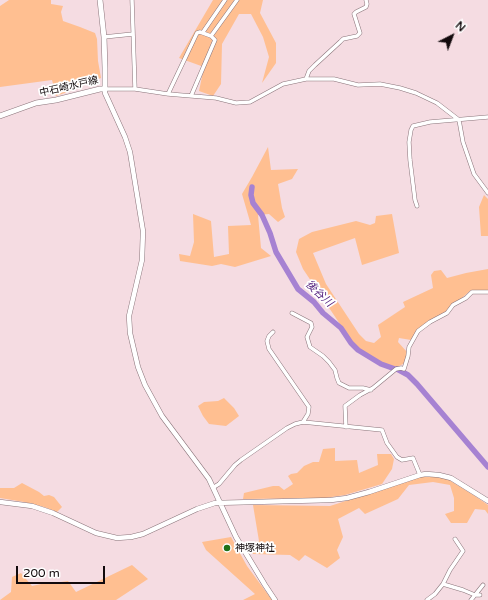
<!DOCTYPE html>
<meta charset="utf-8">
<style>
body{margin:0}
#map{position:relative;width:488px;height:600px;overflow:hidden;background:#f5dce2;font-family:"Varela Round",sans-serif}
canvas{display:block}
.north{position:absolute;left:432px;top:16px;width:40px;height:40px;-webkit-text-stroke:3px #fff;paint-order:stroke;rotate:42deg;font-size:11px;font-weight:700;line-height:16px;text-align:center;color:#120a0c}
.north::after{content:'';display:block;margin:auto;width:14px;height:18px;background:#120a0c;clip-path:polygon(50% 0,100% 100%,50% 72%,0 100%)}
.scale{position:absolute;left:16px;top:566px;width:89px;height:18px;box-sizing:border-box;border:2px solid #120a0c;border-top:0;padding-left:5px;font-size:12px;line-height:14px;white-space:nowrap;color:#120a0c;-webkit-text-stroke:3px #fff;paint-order:stroke}
</style>
<div id="map">
<canvas width="488" height="600"></canvas>
<div class="north">N</div>
<div class="scale">200 m</div>
</div>
<script>
const c = document.querySelector('canvas').getContext('2d');
c.lineJoin = 'round';
function fillPath(path, color) { c.fillStyle = color; c.fill(path, 'evenodd'); }
const poly = rows => new Path2D(rows.map(r => 'M' + r).join(''));
function strokePath(path, color, width, dash) { c.strokeStyle = color; c.lineWidth = width; c.lineCap = dash ? 'butt' : 'round'; c.setLineDash(dash || []); c.stroke(path); }
function label(font, color, halo, rows, align = 'center') {
  c.font = font + ' "Varela Round","Noto Sans JP",sans-serif'; c.lineWidth = 3.5; c.setLineDash([]); c.textBaseline = 'middle'; c.strokeStyle = halo; c.fillStyle = color; for (const [text, x, y, turn = 0] of rows) {
    c.save(); c.translate(x, y); c.rotate((+turn || 0) * Math.PI / 180); c.textAlign = isNaN(turn) ? turn : align; if (halo) c.strokeText(text, 0, 0); c.fillText(text, 0, 0); c.restore();
  }
}
fillPath(poly([
 [9,0,51,0,51,4,63,6,61,12,63,21,80,27,95,33,97,39,98,61,101,78,83,84,82,87,56,96,52,80,0,87,0,6],
 [213,0,263,0,260,13,276,43,276,63,262,83,269,57,263,37,251,14,239,14,222,44,221,84,213,96,199,91,204,67,179,58],
 [268,147,271,170,298,169,292,179,278,184,282,208,285,217,278,222,269,214,258,215,261,248,271,256,235,267,221,264,212,266,180,261,179,254,190,256,194,242,193,214,211,221,214,257,229,254,228,226,251,225,242,194,252,177],
 [484,195,488,199,488,236,481,236,479,207],
 [392,214,399,253,362,265,355,238,313,253,326,284,359,334,366,341,374,343,381,337,378,325,405,307,403,302,433,288,431,275,434,271,441,270,447,278,466,273,488,269,488,290,471,290,446,312,429,321,411,340,399,338,398,342,407,352,406,360,403,364,395,368,387,365,362,352,354,345,303,269,296,252,299,239,312,232,356,221,370,225,375,223,376,216],
 [224,398,234,408,239,416,226,426,209,424,203,416,198,406,204,402,218,401],
 [335,448,335,461,357,460,359,473,378,465,377,454,391,454,394,459,392,469,382,484,345,495,325,498,243,499,244,493,273,486,279,486,284,490,293,484,288,476,291,474,297,473,304,466,313,462,319,462,323,449],
 [433,476,446,478,475,496,488,505,488,514,485,510,475,509,467,523,451,523,445,514,454,511,454,498,450,485,433,482,409,485,398,499,365,514,359,508,338,519,343,537,337,550,340,558,327,568,305,555,299,561,290,555,253,554,248,544,259,541,253,505,330,506,420,477],
 [22,483,39,492,44,496,49,495,54,497,62,507,57,512,44,507,24,502,0,498,0,488,14,488],
 [231,537,247,566,272,600,243,600,255,594,206,550,202,542],
 [132,565,148,579,116,600,0,600,11,592,12,577,21,573,32,586,46,583,54,583,68,581,76,592]
]), '#ffbf91');
strokePath(poly([
 [252,187,251,195,253,203,262,215,270,233,276,252,298,289,314,302,323,313,341,328,351,343,358,350,381,364,395,369],
 [397,369,408,375,417,384,488,467]
]), '#a682d2', 5.5);
const minor = poly([
 [132,0,135,89],
 [203,32,225,0],
 [211,36,237,0],
 [104,37,133,34],
 [306,79,309,71,315,65,340,42,343,39,357,36,360,33,354,14,356,12,366,7,367,4,366,0],
 [105,89,135,89,168,94,216,98,236,103,250,102,283,84,306,79,334,79,358,85,380,84,400,88,416,93,437,103,459,120,463,142,474,174,488,193],
 [168,94,197,33,200,32,211,36,215,40,191,96],
 [417,206,415,200,410,160,409,142,411,130,413,126,430,122,488,117],
 [292,313,311,323,312,327,307,337,310,347,323,356,329,362,335,370,337,378,339,383,349,388,363,388,371,390],
 [273,332,269,336,267,341,269,349,309,407,308,414,303,422],
 [346,427,345,406,360,395,373,388,396,369,401,368,404,369,408,356,409,347,418,331,430,322,447,313,453,305,466,298,472,292,488,292],
 [214,487,219,484,235,465,241,460,287,428,295,424,303,422,382,430,387,443,397,457,402,460,413,458,420,475],
 [443,584,463,590,475,595,480,595],
 [427,600,435,594,443,584,450,570,463,551,455,539],
 [471,600,483,585]
]);
const tertiary = poly([
 [105,89,105,93,125,137,130,152,143,231,142,260,129,316,130,333,138,367,145,385,162,416,209,479,236,537,265,585,275,600],
 [0,502,32,506,53,513,96,533,117,538,131,537,143,534,197,509,215,503,331,500,347,498,369,492,420,475,426,474,439,475,451,478,488,501]
]);
const secondary = poly([
 [0,116,36,103,56,100,100,89,105,89,105,68,104,37,100,0]
]);
strokePath(minor, '#8a747a', 4.5);
strokePath(tertiary, '#8a747a', 5.5);
strokePath(secondary, '#8a747a', 6);
strokePath(minor, '#fff', 3.5);
strokePath(tertiary, '#fff', 4.5);
strokePath(secondary, '#fff', 5);
for (const [x, y, r, color] of [
 [227,548,4,"#207118"]
]) { const dot = new Path2D(); dot.arc(x, y, r, 0, 2 * Math.PI); c.fillStyle = color; c.fill(dot); strokePath(dot, '#fff', 1.5); }
label('10px', '#120a0c', '#fff', [
 ["中石崎水戸線",69,87,-13]
]);
label('10px', '#120a0c', '#fff', [
 ["神塚神社",235,548]
], 'left');
label('italic 11px', '#521f7e', '#fff', [
 ["後谷川",319,294,43]
]);
</script>
